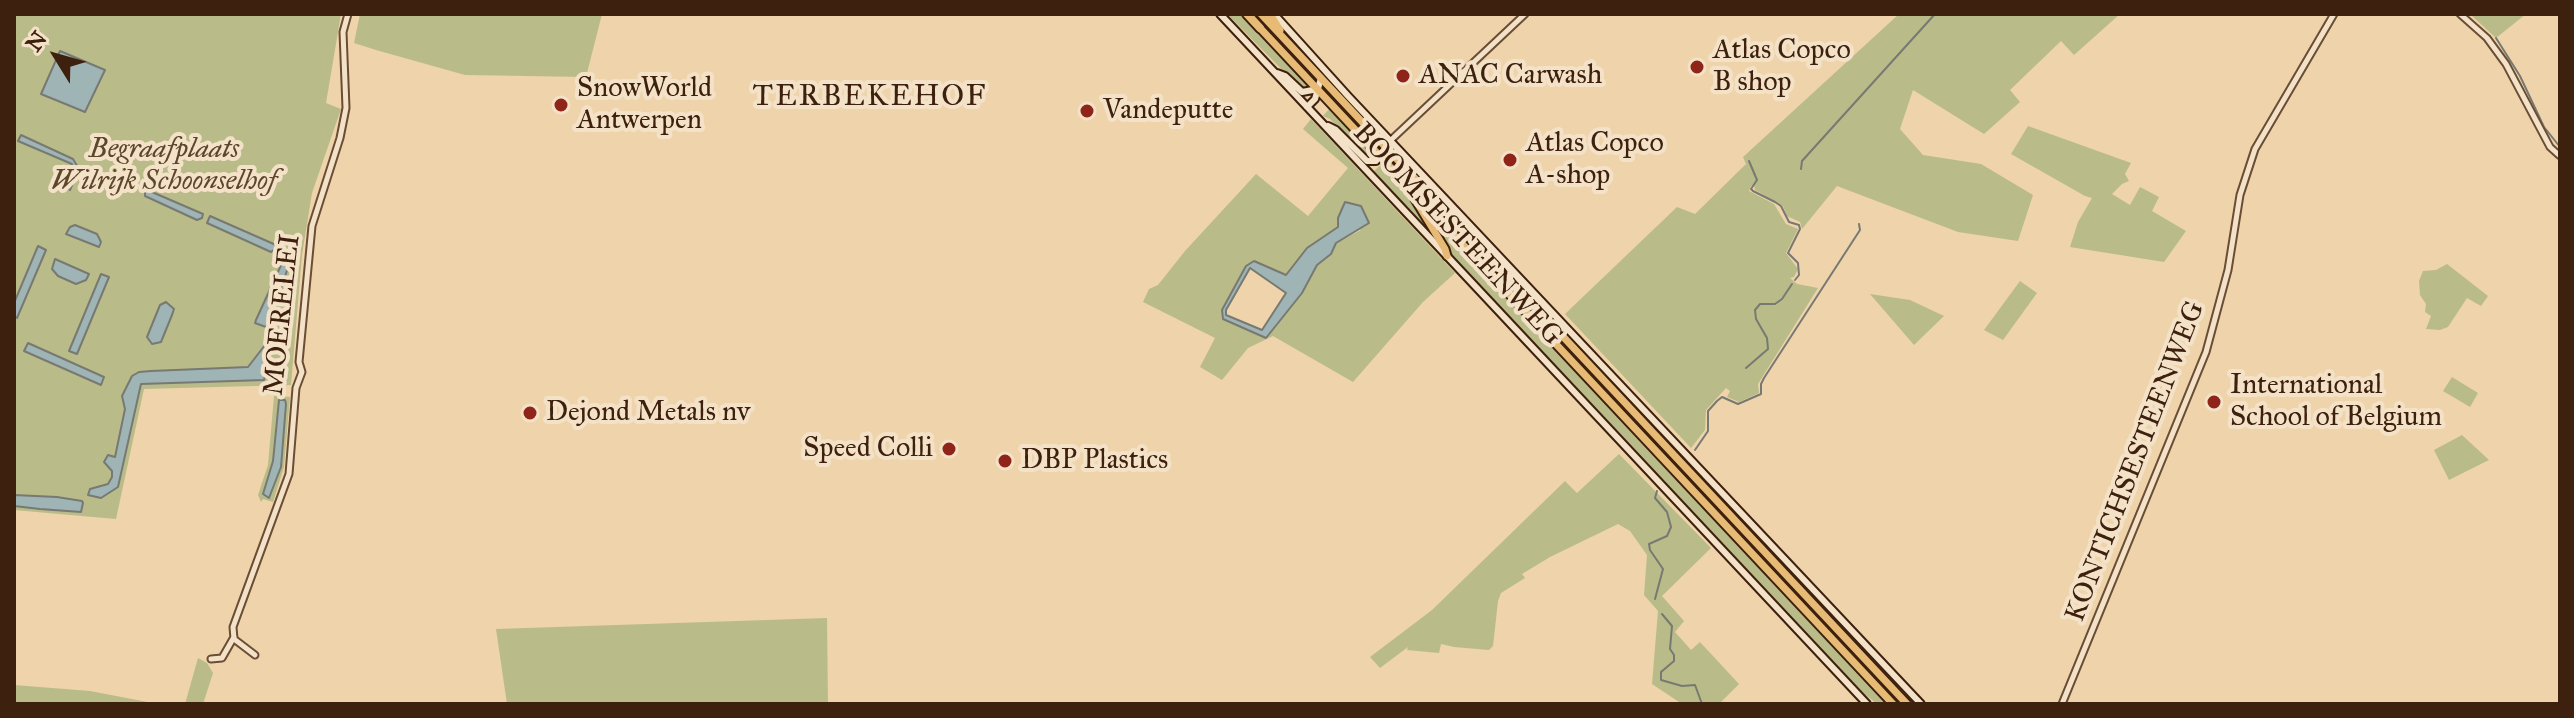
<!DOCTYPE html>
<style>
body{margin:0}
#map{position:relative;width:2574px;height:718px;overflow:hidden;background:#eed3ab;font-family:"IM FELL Great Primer",serif}
canvas{display:block}
.frame{position:absolute;inset:0;border:16px solid #3d200d;pointer-events:none}
.north{position:absolute;left:16px;top:16px;width:80px;height:80px;-webkit-text-stroke:6px #f4e2c8;paint-order:stroke;rotate:307deg;font-size:22px;font-weight:700;line-height:32px;text-align:center;color:#3d200d}
.north::after{content:'';display:block;margin:auto;width:28px;height:36px;background:#3d200d;clip-path:polygon(50% 0,100% 100%,50% 72%,0 100%)}
</style>
<div id="map">
<canvas width="2574" height="718"></canvas>
<div class="frame"></div>
<div class="north">N</div>
</div>
<script>
const c = document.querySelector('canvas').getContext('2d');
c.lineJoin = 'round';
function fillPath(path, color) { c.fillStyle = color; c.fill(path, 'evenodd'); }
const poly = rows => new Path2D(rows.map(r => 'M' + r).join(''));
function strokePath(path, color, width, dash) { c.strokeStyle = color; c.lineWidth = width; c.lineCap = dash ? 'butt' : 'round'; c.setLineDash(dash || []); c.stroke(path); }
function label(font, color, halo, rows, align = 'center') {
  c.font = font + ' "IM FELL Great Primer",serif'; c.lineWidth = 8; c.setLineDash([]); c.textBaseline = 'middle'; c.strokeStyle = halo; c.fillStyle = color; for (const [text, x, y, turn = 0] of rows) {
    c.save(); c.translate(x, y); c.rotate((+turn || 0) * Math.PI / 180); c.textAlign = isNaN(turn) ? turn : align; if (halo) c.strokeText(text, 0, 0); c.fillText(text, 0, 0); c.restore();
  }
}
fillPath(poly([
 [14,14,341,14,326,103,341,109,312,193,302,255,291,385,144,389,116,519,14,510],
 [360,14,602,14,586,77,465,75,376,50,354,43],
 [1227,14,1243,14,1310,86,1305,88,1298,86],
 [1899,14,2120,14,2074,55,2061,41,2010,90,2020,102,1984,134,1913,90,1900,129,1923,155,1981,164,2033,195,2018,241,1958,232,1837,186,1802,229,1800,222,1787,216,1783,206,1755,190,1754,185,1751,186,1749,191,1774,204,1786,224,1798,229,1786,253,1798,269,1794,277,1790,278,1797,284,1818,288,1758,384,1759,393,1739,402,1727,397,1730,391,1726,388,1706,410,1705,430,1691,448,1565,314,1677,207,1695,214,1746,164,1743,157],
 [2470,14,2526,14,2496,38],
 [1331,107,1376,156,1371,158,1363,154,1330,119,1323,116],
 [1311,119,1455,273,1423,302,1353,382,1273,336,1248,348,1222,380,1200,367,1215,338,1143,302,1149,289,1158,285,1185,251,1256,174,1308,216,1348,168,1303,129],
 [1338,227,1361,230,1336,243,1331,255,1317,265,1302,293,1266,337,1223,319,1222,310,1246,266,1254,261,1286,275,1307,248],
 [2028,126,2131,163,2125,174,2129,181,2122,184,2112,194,2130,205,2140,187,2159,197,2152,211,2186,231,2164,262,2070,247,2078,222,2092,198,2085,196,2011,154],
 [1394,149,1914,704,1912,704],
 [1383,163,1411,196,1432,237,1374,171],
 [1424,206,1857,669,1856,671,1886,704,1877,704,1862,692,1443,245],
 [1454,224,1871,669,1868,671,1451,227],
 [2447,264,2488,296,2481,306,2467,298,2448,327,2440,330,2426,329,2431,316,2425,312,2426,304,2420,295,2419,281,2423,271,2436,270],
 [2020,281,2037,293,2003,340,1984,330],
 [1870,294,1910,300,1944,316,1914,345],
 [2452,377,2478,393,2470,407,2443,391],
 [279,392,279,396,290,397,284,467,273,502,263,499,261,502,258,495,268,465,274,396],
 [2462,435,2489,460,2449,480,2434,450],
 [1619,454,1711,548,1662,596,1684,621,1675,632,1691,650,1700,642,1739,684,1719,704,1682,704,1652,684,1658,611,1644,595,1647,555,1630,531,1618,524,1550,557,1522,574,1525,578,1501,593,1498,601,1493,646,1489,650,1454,647,1441,644,1439,653,1407,650,1408,647,1380,668,1370,657,1432,610,1565,481,1577,493],
 [827,618,828,704,507,704,496,629],
 [198,658,207,663,213,673,203,704,185,704],
 [14,685,90,691,158,704,14,704]
]), '#b9bc88');
const water = poly([
 [60,51,105,70,85,112,41,94,60,51],
 [21,135,73,159,79,169,70,190,63,186,72,164,18,141,21,135],
 [145,189,203,214,202,218,197,220,145,196,145,189],
 [1345,202,1361,206,1369,223,1336,243,1331,254,1317,265,1302,293,1266,338,1223,319,1222,310,1246,266,1254,261,1286,275,1307,248,1338,227,1338,218,1345,202],
 [1250,268,1286,293,1262,330,1226,315,1226,310,1250,268],
 [210,216,276,245,276,248,271,252,207,223,210,216],
 [75,225,97,234,101,242,99,247,66,234,70,227,75,225],
 [38,246,46,250,17,318,14,316,14,303,38,246],
 [287,252,291,259,274,308,272,328,266,327,255,323,256,320,287,252],
 [55,259,89,274,86,280,76,284,58,276,52,269,55,259],
 [101,274,109,277,77,354,69,351,101,274],
 [166,302,174,309,172,315,161,342,152,344,147,337,160,305,166,302],
 [28,343,104,377,101,385,24,351,28,343],
 [265,345,269,348,269,358,264,380,141,384,118,487,101,498,88,495,90,489,108,484,112,477,112,471,104,462,108,455,115,457,125,409,122,396,132,376,139,372,151,371,248,367,265,345],
 [279,400,285,400,286,404,281,467,269,498,263,494,273,461,279,400],
 [14,495,57,497,82,501,83,503,81,512,40,509,14,506,14,495]
]);
fillPath(water, '#9fb4b5');
strokePath(water, '#787972', 2);
strokePath(poly([
 [2496,38,2520,76,2544,127,2560,147],
 [1749,161,1757,180,1751,189,1753,191,1775,202,1781,206,1789,222,1799,225,1800,229,1788,253,1798,263,1799,275,1795,280],
 [1801,169,1802,161,1935,14],
 [1746,368,1768,349,1767,338,1756,319,1755,310,1760,304,1775,304,1782,299,1792,284],
 [1695,450,1708,431,1708,411,1717,401,1722,397,1738,404,1761,394,1761,384,1764,378,1860,230,1859,224],
 [1655,599,1663,569,1650,550,1649,544,1667,536,1671,527,1667,512,1655,498,1657,491],
 [1662,614,1672,626,1670,649,1674,655,1674,661,1661,672,1661,680,1682,686,1695,685,1702,704]
]), '#787972', 2);
const tertiary = poly([
 [2460,14,2487,38,2506,64,2550,147,2560,156],
 [1391,140,1525,14],
 [234,639,233,627,289,474,296,388,302,372,299,362,312,226,340,138,346,108,343,32,348,14],
 [234,639,255,655],
 [211,659,222,658,234,637],
 [2062,704,2206,352,2228,270,2240,195,2255,149,2334,14]
]);
const secondary = poly([
 [1220,14,1867,704],
 [1274,14,1348,96,1921,704],
 [1277,73,1285,76,1302,92,1318,89],
 [1307,107,1315,99,1321,78],
 [1328,126,1336,130,1367,161,1376,161,1387,146]
]);
const trunk = poly([
 [1261,14,1907,704],
 [1270,14,1280,30],
 [1260,28,1893,704],
 [1413,196,1445,249,1447,256]
]);
const motorway = poly([
 [1247,14,1260,28]
]);
strokePath(tertiary, '#694d34', 9);
strokePath(secondary, '#3d200d', 10);
strokePath(trunk, '#3d200d', 11);
strokePath(motorway, '#3d200d', 12);
strokePath(tertiary, '#f4e2c8', 5);
strokePath(secondary, '#f4e2c8', 6);
strokePath(trunk, '#e7ba76', 7);
strokePath(motorway, '#e7ba76', 8);
for (const [x, y, r, color] of [
 [1697,67,8,"#8f2418"],
 [1403,76,8,"#8f2418"],
 [561,105,8,"#8f2418"],
 [1087,111,8,"#8f2418"],
 [1510,160,8,"#8f2418"],
 [2214,402,8,"#8f2418"],
 [530,413,8,"#8f2418"],
 [949,449,8,"#8f2418"],
 [1005,461,8,"#8f2418"]
]) { const dot = new Path2D(); dot.arc(x, y, r, 0, 2 * Math.PI); c.fillStyle = color; c.fill(dot); strokePath(dot, '#f4e2c8', 3); }
label('28px', '#3d200d', '#f4e2c8', [
 ["Atlas Copco",1713,51],
 ["B shop",1713,83],
 ["ANAC Carwash",1419,76],
 ["SnowWorld",577,89],
 ["Antwerpen",577,121],
 ["Vandeputte",1103,111],
 ["Atlas Copco",1526,144],
 ["A-shop",1526,176],
 ["International",2230,386],
 ["School of Belgium",2230,418],
 ["Dejond Metals nv",546,413],
 ["Speed Colli",933,449,"right"],
 ["DBP Plastics",1021,461]
], 'left');
label('italic 28px', '#5c472c', '#f4e2c8', [
 ["Begraafplaats",164,150],
 ["Wilrijk Schoonselhof",164,182]
]);
label('28px', '#3d200d', '#f4e2c8', [
 ["BOOMSESTEENWEG",1457,235,47],
 ["MOERELEI",283,315,-84],
 ["KONTICHSESTEENWEG",2136,462,-69]
]);
c.letterSpacing = '2px';
label('30px', '#3d200d', '#f4e2c8', [
 ["TERBEKEHOF",870,98]
]);
c.letterSpacing = '0px';
</script>
